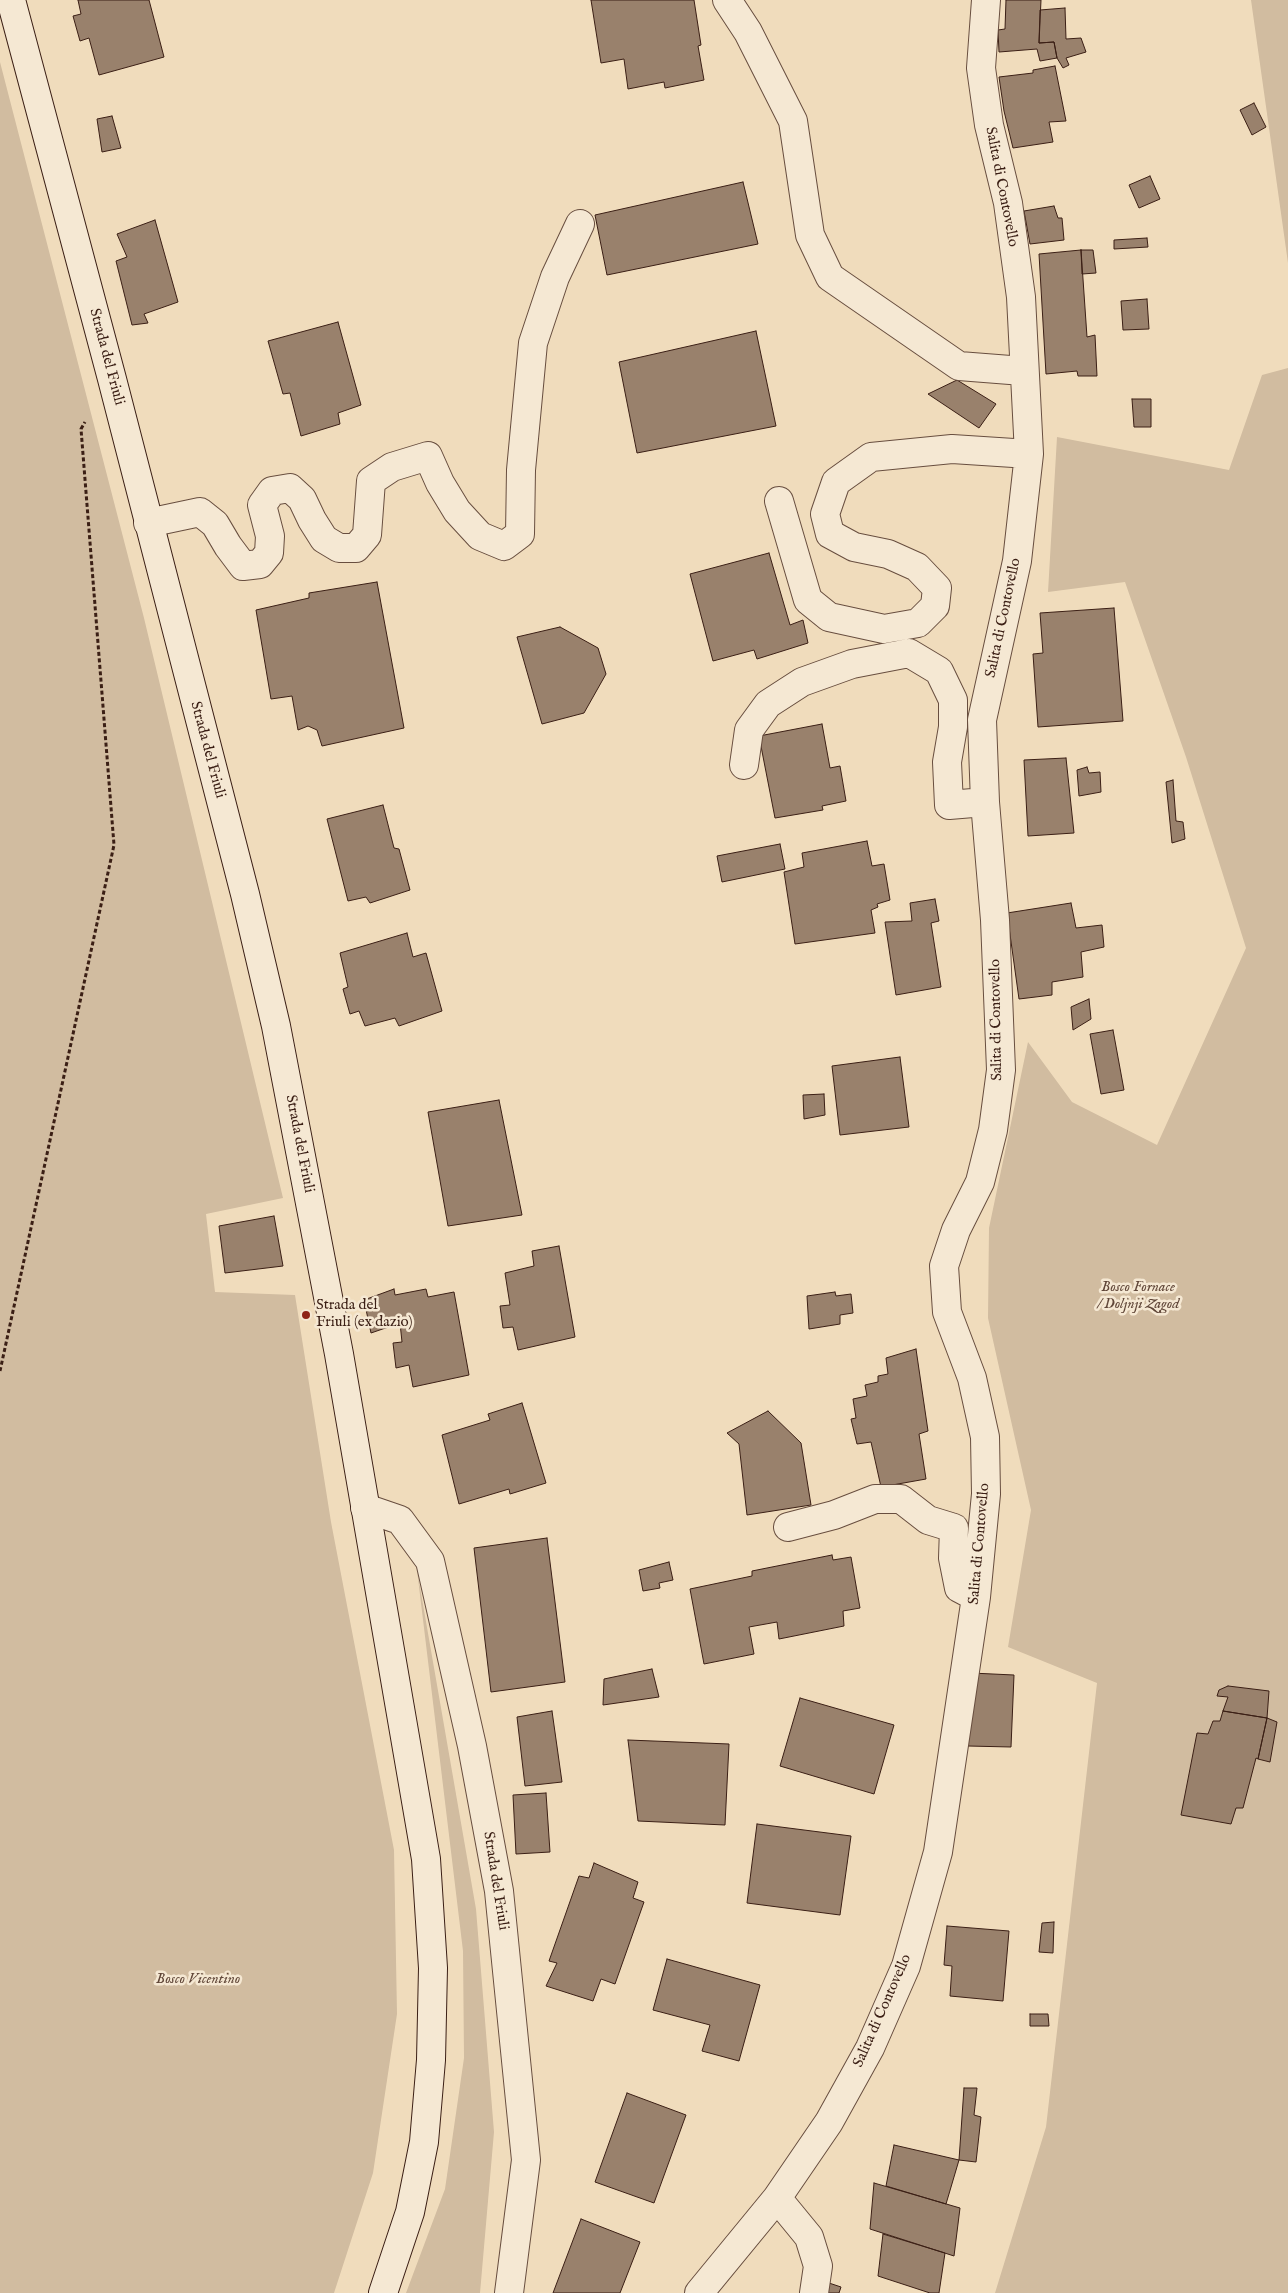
<!DOCTYPE html>
<style>
body{margin:0}
canvas{display:block;background:#f0dcbc}
</style>
<canvas width="1288" height="2293"></canvas>
<script>
const c = document.querySelector('canvas').getContext('2d');
c.lineJoin = 'round';
function fillPath(path, color) { c.fillStyle = color; c.fill(path, 'evenodd'); }
const poly = rows => new Path2D(rows.map(r => 'M' + r).join(''));
function strokePath(path, color, width, dash) { c.strokeStyle = color; c.lineWidth = width; c.lineCap = dash ? 'butt' : 'round'; c.setLineDash(dash || []); c.stroke(path); }
function label(font, color, halo, rows, align = 'center') {
  c.font = font + ' "IM FELL English",serif'; c.lineWidth = 5; c.setLineDash([]); c.textBaseline = 'middle'; c.strokeStyle = halo; c.fillStyle = color; for (const [text, x, y, turn = 0] of rows) {
    c.save(); c.translate(x, y); c.rotate((+turn || 0) * Math.PI / 180); c.textAlign = isNaN(turn) ? turn : align; if (halo) c.strokeText(text, 0, 0); c.fillText(text, 0, 0); c.restore();
  }
}
fillPath(poly([
 [1251,0,1288,0,1288,263],
 [0,62,144,618,283,1198,206,1214,215,1292,295,1295,331,1522,394,1850,397,2014,373,2173,334,2293,0,2293],
 [1288,368,1288,2293,995,2293,1046,2127,1097,1683,1008,1647,1031,1510,988,1318,989,1228,1028,1042,1072,1102,1157,1145,1246,948,1186,757,1125,582,1048,592,1057,437,1229,470,1262,375],
 [417,1570,476,1909,494,2132,480,2293,406,2293,445,2189,464,2058,463,1951]
]), '#d1bca0');
const building = poly([
 [78,0,149,0,164,57,99,75,89,38,80,41,73,16,81,14,78,0],
 [591,0,694,0,701,45,698,46,704,80,665,88,664,82,628,89,624,59,601,63,591,0],
 [1006,0,1041,0,1039,43,1054,42,1057,58,1040,61,1037,49,999,52,998,30,1005,29,1006,0],
 [1065,8,1066,39,1081,38,1086,52,1066,58,1069,65,1063,68,1057,58,1054,42,1039,43,1040,10,1065,8],
 [1055,66,1066,121,1049,122,1053,142,1013,148,1004,111,999,77,1033,73,1033,70,1055,66],
 [1254,103,1266,127,1252,135,1240,110,1254,103],
 [112,116,121,148,102,152,97,119,112,116],
 [1150,176,1160,199,1139,208,1129,185,1150,176],
 [743,182,758,244,607,275,595,215,743,182],
 [1054,206,1058,218,1062,218,1064,240,1030,244,1024,211,1054,206],
 [155,220,178,302,144,314,148,323,132,325,116,261,127,257,117,234,155,220],
 [1147,238,1148,247,1114,249,1114,240,1147,238],
 [1081,250,1087,337,1095,335,1097,376,1078,376,1077,371,1046,374,1039,254,1081,250],
 [1081,250,1093,250,1096,273,1082,274,1081,250],
 [1147,299,1149,329,1123,330,1121,301,1147,299],
 [338,322,361,405,338,413,340,424,301,436,290,393,283,394,268,341,338,322],
 [756,331,776,426,637,453,619,362,756,331],
 [957,380,996,404,979,428,928,394,957,380],
 [1132,399,1151,399,1151,427,1134,427,1132,399],
 [769,553,790,625,803,620,808,643,757,659,754,650,713,661,690,574,769,553],
 [377,582,404,728,322,746,317,730,308,726,298,730,292,696,271,699,256,610,309,598,309,593,377,582],
 [1114,608,1123,721,1038,727,1033,654,1043,653,1040,613,1114,608],
 [560,627,598,648,606,674,584,713,542,724,517,637,560,627],
 [822,724,830,768,840,766,846,801,822,806,823,810,775,818,759,736,822,724],
 [1066,758,1074,833,1028,836,1024,760,1066,758],
 [1087,767,1089,773,1100,772,1101,792,1079,796,1077,770,1087,767],
 [1173,780,1176,821,1183,822,1185,839,1172,843,1166,782,1173,780],
 [383,805,394,848,399,849,410,890,370,903,366,897,348,901,327,819,383,805],
 [867,841,872,866,884,864,890,900,877,904,878,907,871,910,875,933,795,944,784,872,804,867,802,853,867,841],
 [780,844,785,869,722,882,717,856,780,844],
 [935,899,939,921,931,923,941,987,896,995,885,922,912,921,910,903,935,899],
 [1071,903,1076,928,1102,925,1104,947,1081,952,1083,977,1052,982,1052,995,1019,999,1007,913,1071,903],
 [407,933,413,957,426,953,442,1011,399,1026,395,1018,365,1026,359,1011,350,1014,343,989,348,987,340,953,407,933],
 [1089,999,1091,1019,1073,1030,1071,1007,1089,999],
 [1113,1030,1124,1090,1101,1094,1090,1034,1113,1030],
 [900,1057,909,1127,840,1135,832,1066,900,1057],
 [824,1094,825,1115,804,1119,803,1095,824,1094],
 [499,1100,522,1215,448,1226,428,1112,499,1100],
 [274,1216,283,1266,225,1273,219,1226,274,1216],
 [559,1246,575,1337,518,1350,513,1327,503,1328,500,1306,510,1305,505,1273,534,1266,532,1251,559,1246],
 [394,1289,395,1295,426,1289,428,1297,454,1292,469,1375,413,1387,409,1365,396,1368,393,1343,402,1342,400,1323,371,1333,364,1300,394,1289],
 [835,1292,836,1296,851,1294,853,1313,840,1315,840,1324,809,1329,807,1296,835,1292],
 [916,1349,928,1431,919,1434,926,1479,881,1487,871,1442,857,1444,851,1419,856,1418,853,1399,867,1396,865,1385,878,1382,878,1376,888,1374,886,1358,916,1349],
 [522,1403,546,1483,510,1494,509,1489,459,1504,442,1435,490,1420,488,1414,522,1403],
 [768,1411,801,1443,811,1505,747,1515,739,1444,727,1433,768,1411],
 [547,1538,565,1682,491,1692,474,1548,547,1538],
 [832,1555,833,1560,851,1557,860,1608,843,1611,844,1626,779,1639,777,1622,749,1627,754,1654,704,1664,690,1589,752,1576,752,1571,832,1555],
 [669,1562,673,1580,659,1583,660,1588,643,1591,639,1570,669,1562],
 [652,1669,659,1697,603,1705,604,1679,652,1669],
 [971,1673,1014,1675,1011,1747,968,1746,971,1673],
 [1228,1686,1269,1691,1267,1718,1223,1711,1228,1697,1217,1696,1219,1690,1228,1686],
 [800,1698,894,1725,874,1794,780,1766,800,1698],
 [552,1711,562,1782,525,1786,517,1717,552,1711],
 [1223,1711,1267,1718,1258,1759,1256,1758,1243,1808,1236,1808,1231,1824,1181,1815,1197,1733,1208,1734,1213,1721,1220,1721,1223,1711],
 [1267,1718,1277,1722,1270,1762,1258,1759,1267,1718],
 [628,1740,729,1744,725,1825,638,1821,628,1740],
 [546,1793,550,1852,516,1854,513,1795,546,1793],
 [757,1824,851,1836,840,1915,747,1903,757,1824],
 [594,1863,638,1882,633,1898,644,1902,615,1984,601,1979,593,2001,546,1986,557,1963,549,1961,579,1876,589,1878,594,1863],
 [1054,1922,1053,1953,1039,1952,1042,1923,1054,1922],
 [947,1926,1009,1931,1003,2001,950,1996,952,1966,944,1965,947,1926],
 [667,1959,760,1985,739,2061,702,2051,710,2025,653,2010,667,1959],
 [1030,2014,1048,2014,1049,2026,1030,2026,1030,2014],
 [964,2088,977,2088,974,2115,981,2117,976,2162,959,2160,964,2088],
 [627,2093,686,2115,654,2203,595,2182,627,2093],
 [894,2145,959,2160,946,2204,886,2186,894,2145],
 [874,2183,960,2208,954,2256,870,2229,874,2183],
 [581,2219,640,2242,620,2293,553,2293,581,2219],
 [883,2234,945,2253,939,2293,930,2293,878,2276,883,2234],
 [829,2283,841,2287,839,2293,826,2293,829,2283]
]);
fillPath(building, '#99816c');
strokePath(building, '#3b1f15', 1);
const street = poly([
 [727,0,748,32,793,121,810,235,830,277,959,366,1023,371],
 [779,501,808,600,829,617,884,629,918,623,935,606,937,588,917,567,888,554,854,547,830,534,825,514,836,482,871,457,952,449,1029,454],
 [148,523,200,512,215,524,228,546,243,566,260,564,269,553,270,536,262,505,272,491,290,488,302,499,312,520,324,539,339,548,356,548,367,535,371,481,392,467,428,456,440,483,457,511,480,536,504,546,520,534,521,470,533,343,555,277,580,224],
 [744,765,749,730,768,704,802,682,852,664,909,653,939,671,953,700,953,727,947,762,949,805,985,802],
 [365,1508,400,1520,430,1561,472,1746,499,1891,526,2160,509,2293],
 [788,1527,834,1515,875,1499,901,1499,928,1520,954,1528,953,1558,959,1588,976,1597],
 [777,2198,809,2237,818,2266,814,2293],
 [699,2293,777,2198,829,2122,870,2048,906,1966,938,1852,976,1597,986,1494,985,1437,972,1378,947,1312,944,1266,956,1230,980,1182,993,1130,1001,1070,995,920,985,802,982,720,1017,561,1029,454,1021,297,1008,203,989,125,981,68,986,0]
]);
const secondary = poly([
 [11,0,112,379,245,894,276,1026,339,1354,426,1859,433,1968,431,2060,424,2142,410,2212,383,2293]
]);
strokePath(street, '#684e3f', 30);
strokePath(secondary, '#3b1f15', 30);
strokePath(poly([
 [0,1371,114,845,81,429,85,422]
]), '#3b1f15', 3, [4, 2.5]);
strokePath(street, '#f5e8d3', 28);
strokePath(secondary, '#f5e8d3', 28);
for (const [x, y, r, color] of [
 [306,1315,5,"#8f2418"]
]) { const dot = new Path2D(); dot.arc(x, y, r, 0, 2 * Math.PI); c.fillStyle = color; c.fill(dot); strokePath(dot, '#f5e8d3', 2); }
label('15px', '#3b1f15', '#f5e8d3', [
 ["Salita di Contovello",1001,187,79],
 ["Strada del Friuli",106,357,75],
 ["Salita di Contovello",1004,618,-78],
 ["Strada del Friuli",207,750,75],
 ["Salita di Contovello",997,1020,-91],
 ["Strada del Friuli",299,1144,79],
 ["Salita di Contovello",980,1544,-85],
 ["Strada del Friuli",495,1881,81],
 ["Salita di Contovello",883,2011,-66]
]);
label('italic 15px', '#604638', '#f5e8d3', [
 ["Bosco Fornace",1138,1288],
 ["/ Doljnji Zagod",1138,1305],
 ["Bosco Vicentino",198,1980]
]);
label('15px', '#3b1f15', '#f5e8d3', [
 ["Strada del",316,1306],
 ["Friuli (ex dazio)",316,1323]
], 'left');
</script>
